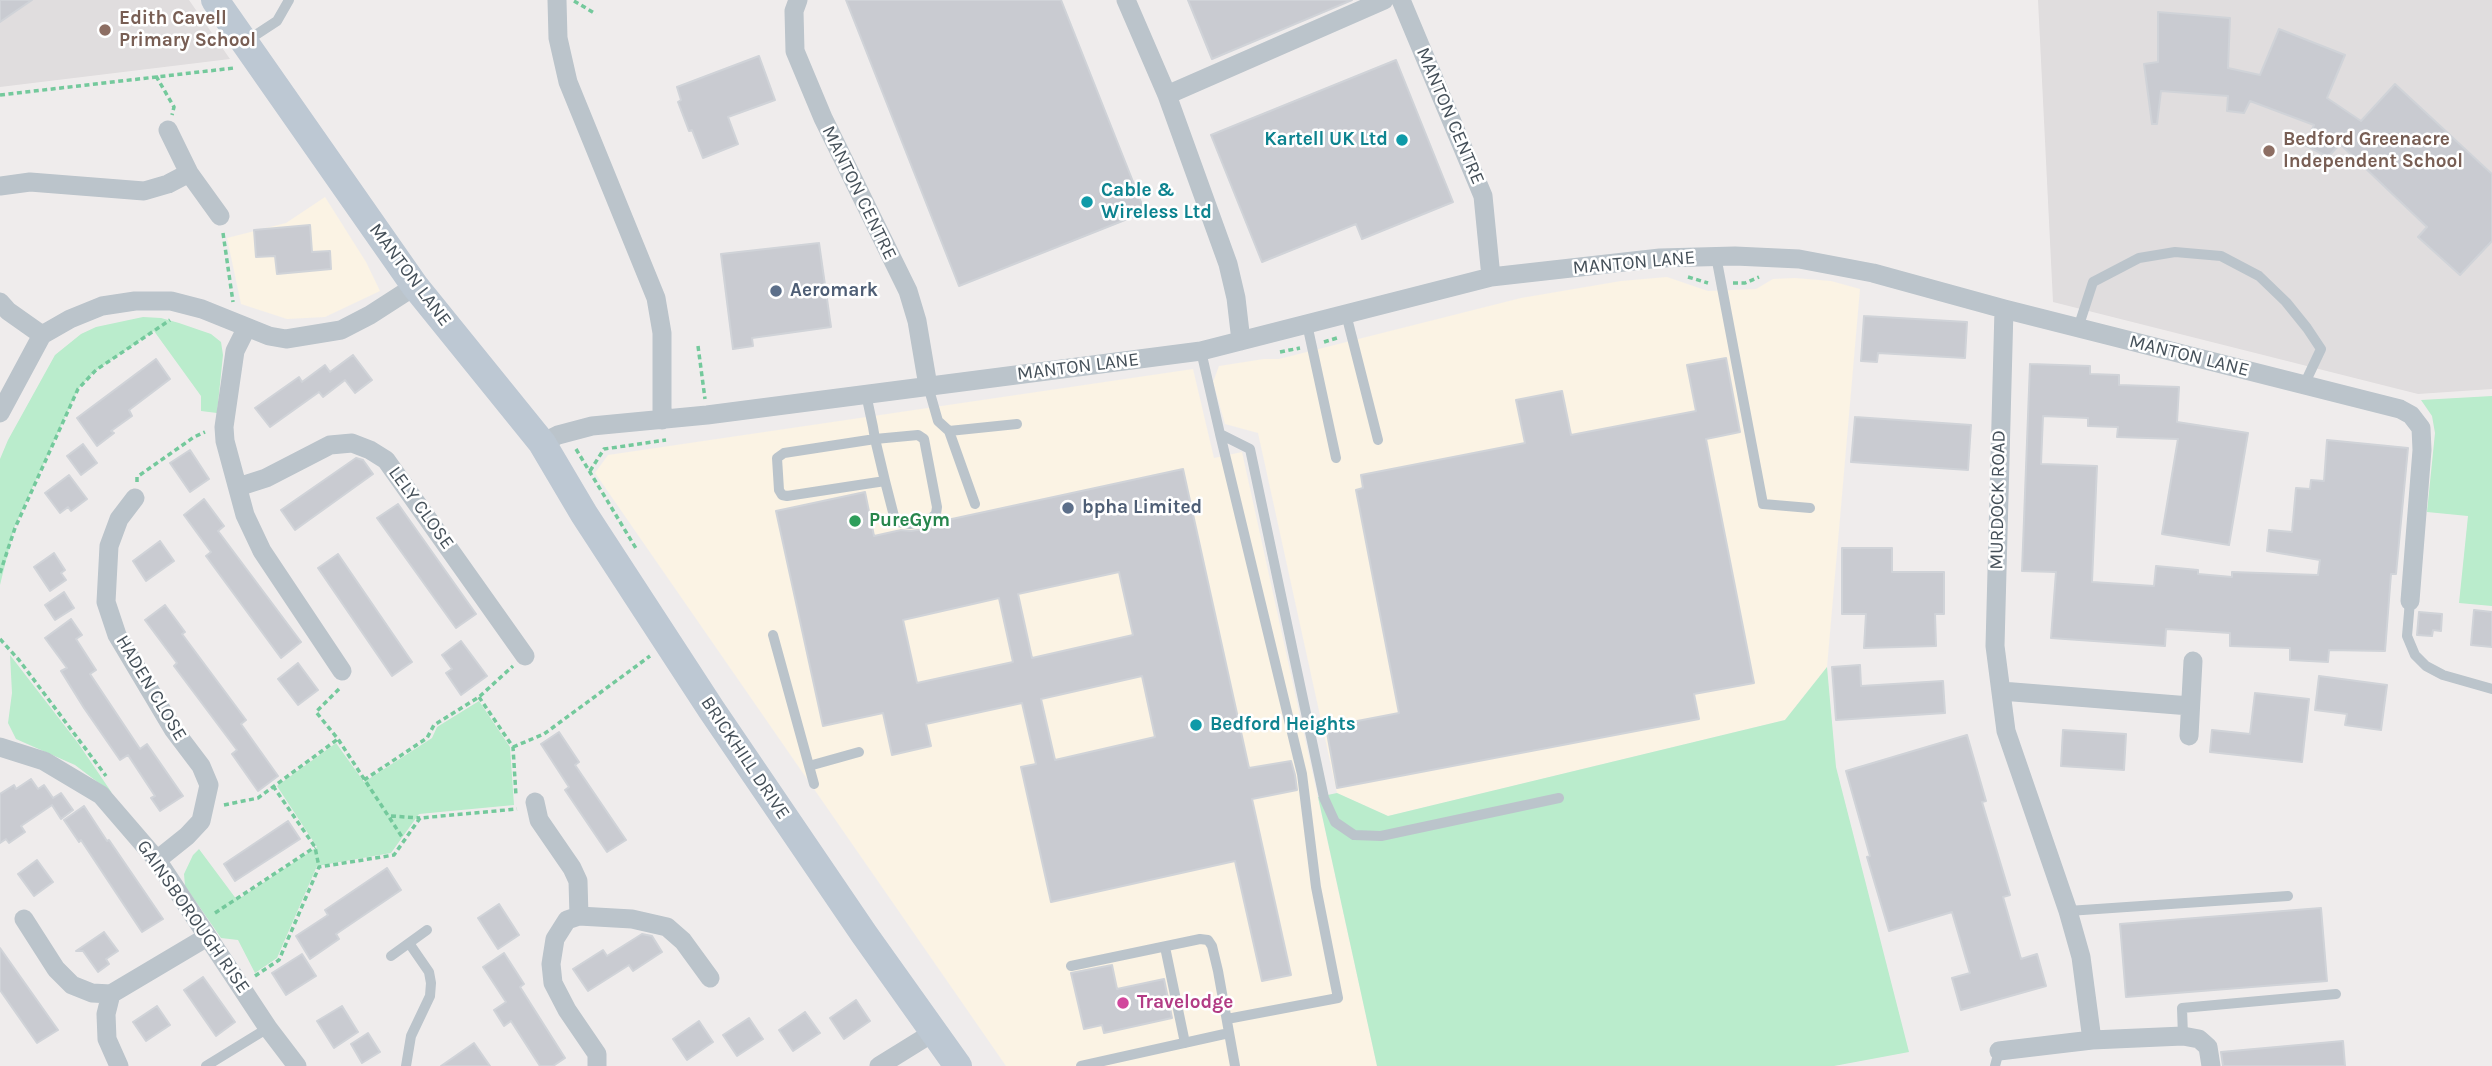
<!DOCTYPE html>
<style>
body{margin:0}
canvas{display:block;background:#efecec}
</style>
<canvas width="2492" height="1066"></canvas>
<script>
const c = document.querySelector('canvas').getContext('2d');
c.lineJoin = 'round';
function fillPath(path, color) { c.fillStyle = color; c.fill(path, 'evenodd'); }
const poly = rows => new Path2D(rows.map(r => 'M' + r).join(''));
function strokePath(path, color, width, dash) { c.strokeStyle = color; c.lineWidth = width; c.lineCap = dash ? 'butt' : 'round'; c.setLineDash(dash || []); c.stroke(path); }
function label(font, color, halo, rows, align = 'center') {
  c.font = font + ' Karla,sans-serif'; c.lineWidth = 5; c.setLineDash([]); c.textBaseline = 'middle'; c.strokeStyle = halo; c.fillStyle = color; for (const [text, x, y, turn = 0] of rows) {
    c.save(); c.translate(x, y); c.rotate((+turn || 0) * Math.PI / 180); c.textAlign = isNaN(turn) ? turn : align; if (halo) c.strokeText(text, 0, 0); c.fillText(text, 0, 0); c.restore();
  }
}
fillPath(poly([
 [325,197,366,262,380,291,325,317,287,319,241,304,227,238,286,223],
 [1667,277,1708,291,1756,289,1773,279,1795,278,1831,281,1860,289,1827,667,1785,720,1388,816,1337,793,1258,433,1225,424,1213,382,1219,366,1264,359,1279,359,1521,298,1621,281],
 [1193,369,1214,458,1242,452,1377,1066,1006,1066,595,473,608,455]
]), '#fbf3e4');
fillPath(poly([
 [0,0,189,0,230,59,0,87],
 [2038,0,2492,0,2492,389,2418,394,2053,302]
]), '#e0ddde');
fillPath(poly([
 [143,317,161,318,179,323,211,334,221,342,223,355,217,413,201,411,201,396,154,331,95,371,78,389,14,528,0,585,0,459,8,440,55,355,81,334,96,327],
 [2492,396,2492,606,2459,603,2468,516,2427,512,2435,433,2432,416,2421,400],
 [10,655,78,743,112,793,75,765,16,739,8,723,12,693],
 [1827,667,1836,767,1909,1052,1834,1066,1377,1066,1318,797,1337,793,1388,816,1785,720],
 [479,701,510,747,514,805,419,814,391,853,317,866,277,958,255,973,238,940,221,938,185,886,184,874,193,855,199,849,237,900,317,847,277,786,336,743,364,782,432,738,437,727]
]), '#baeccc');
const building = poly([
 [0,0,32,0,0,22,0,0],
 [846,0,1061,0,1145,212,959,286,846,0],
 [1188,0,1352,0,1212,59,1188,0],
 [2158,12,2230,18,2228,68,2260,75,2279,29,2345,55,2327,98,2361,121,2395,84,2492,174,2492,241,2460,275,2418,237,2427,227,2340,144,2328,157,2305,145,2314,125,2250,101,2244,113,2227,111,2228,96,2161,91,2157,124,2152,124,2144,64,2158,62,2158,12],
 [759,56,775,100,728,117,738,144,703,158,692,130,689,131,678,102,681,100,677,87,759,56],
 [1396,60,1453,202,1362,239,1356,224,1262,262,1211,135,1396,60],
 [310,225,312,252,330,251,331,269,277,274,275,256,256,257,254,230,310,225],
 [819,243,831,327,752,338,753,346,733,349,721,254,819,243],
 [1864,316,1967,322,1965,358,1878,353,1877,362,1861,361,1864,316],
 [353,355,372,380,355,393,345,380,323,397,319,392,270,427,255,408,299,377,302,382,325,365,330,372,353,355],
 [1726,358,1740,432,1706,439,1754,683,1694,694,1699,719,1337,788,1326,727,1399,713,1356,490,1363,488,1361,475,1525,443,1516,400,1562,391,1571,435,1696,411,1687,365,1726,358],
 [156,359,170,379,129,410,132,416,111,431,114,433,97,446,77,418,156,359],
 [2030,364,2090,366,2090,374,2119,375,2119,385,2179,387,2177,422,2248,433,2229,545,2162,534,2178,439,2117,437,2118,427,2088,426,2088,418,2043,416,2041,464,2097,466,2092,582,2154,586,2156,566,2198,570,2198,574,2232,577,2232,572,2318,575,2320,560,2267,551,2269,530,2292,532,2296,488,2310,489,2311,480,2324,481,2327,440,2408,448,2396,574,2391,574,2385,651,2329,650,2328,662,2290,660,2290,648,2230,646,2230,633,2166,629,2165,646,2051,638,2056,572,2022,571,2030,364],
 [1855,417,1971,425,1968,470,1851,462,1855,417],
 [83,444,97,463,81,475,67,456,83,444],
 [190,450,209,479,190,492,170,463,190,450],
 [356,458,363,460,373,474,295,530,281,510,356,458],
 [1183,469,1249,768,1291,761,1295,775,1297,790,1252,799,1291,975,1262,981,1235,861,1051,902,1021,767,1036,764,1022,703,926,724,931,746,892,755,883,713,823,726,776,511,865,492,874,536,901,530,911,531,929,528,938,522,1183,469],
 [1119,572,1133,635,1032,658,1018,594,1119,572],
 [999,598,1013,662,917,683,903,620,999,598],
 [1142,676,1155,737,1055,760,1041,699,1142,676],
 [69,475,87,499,71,511,68,507,60,513,45,493,69,475],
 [204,499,224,526,218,531,301,642,281,658,206,556,211,552,184,515,204,499],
 [398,504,476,614,456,628,377,518,398,504],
 [160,541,174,561,146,581,133,561,160,541],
 [1842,548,1892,548,1892,572,1944,572,1944,614,1935,614,1936,646,1864,648,1866,614,1842,614,1842,548],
 [54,553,65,570,61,573,66,580,50,591,34,567,54,553],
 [338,554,412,662,392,676,318,568,338,554],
 [64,592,74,608,55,620,45,605,64,592],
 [165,605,185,632,182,634,246,720,241,724,278,776,258,791,232,754,237,750,174,666,177,663,145,620,165,605],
 [2474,610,2492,612,2492,647,2471,645,2474,610],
 [2419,612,2442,614,2441,631,2433,630,2432,636,2417,635,2419,612],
 [71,619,82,635,76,639,96,670,90,674,140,749,147,744,183,796,160,811,151,798,155,796,128,755,120,760,84,708,61,671,67,668,45,638,71,619],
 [461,641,487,676,461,695,446,673,452,669,442,655,461,641],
 [298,663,318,690,298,705,278,679,298,663],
 [1860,665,1861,686,1943,681,1945,713,1836,720,1832,667,1860,665],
 [2319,676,2387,685,2381,730,2345,725,2347,714,2315,710,2319,676],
 [2255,693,2309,699,2302,762,2210,752,2212,730,2250,734,2255,693],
 [2063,730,2126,734,2124,770,2061,766,2063,730],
 [559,732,579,762,575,765,626,840,607,852,565,790,569,787,541,744,559,732],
 [1967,735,1986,801,1982,802,2010,895,2003,897,2021,959,2037,954,2046,986,1961,1010,1952,978,1970,973,1952,912,1889,931,1867,857,1870,856,1846,771,1967,735],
 [31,779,38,789,44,785,53,798,61,793,73,810,61,819,52,805,21,826,25,832,9,843,6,839,0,843,0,794,14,785,16,789,31,779],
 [84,806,107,841,109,840,163,919,142,932,81,840,79,842,64,820,84,806],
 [288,821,300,839,235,881,224,864,288,821],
 [37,860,53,882,34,896,18,874,37,860],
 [387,868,401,890,336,934,339,939,310,959,296,936,328,915,325,910,387,868],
 [499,904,519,935,498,949,478,918,499,904],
 [2321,908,2327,981,2126,997,2120,924,2321,908],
 [104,932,118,951,106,959,109,964,98,972,83,951,76,951,104,932],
 [642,934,652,936,662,952,633,971,629,965,588,991,573,969,603,950,607,956,642,934],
 [0,948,58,1030,37,1043,0,990,0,948],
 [504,953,524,984,520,987,565,1058,553,1066,540,1066,511,1021,504,1026,494,1010,506,1002,483,967,504,953],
 [302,954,316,976,286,995,272,973,302,954],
 [1112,965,1117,989,1164,979,1172,1018,1104,1033,1102,1025,1084,1029,1071,973,1112,965],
 [203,977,235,1022,216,1036,184,990,203,977],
 [856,1000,870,1021,844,1039,830,1018,856,1000],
 [157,1006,170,1025,146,1041,133,1022,157,1006],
 [342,1006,358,1032,334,1048,317,1021,342,1006],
 [805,1012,820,1033,793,1051,779,1030,805,1012],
 [749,1018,763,1039,737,1056,723,1035,749,1018],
 [699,1021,713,1042,687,1060,673,1039,699,1021],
 [368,1033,380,1052,362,1063,351,1044,368,1033],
 [2343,1041,2345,1066,2223,1066,2221,1052,2343,1041],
 [474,1043,490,1066,441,1066,474,1043]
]);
fillPath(building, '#c9cbd1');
strokePath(building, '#d0d3d8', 2);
strokePath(poly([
 [574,1,596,14],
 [156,76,174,107,172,115],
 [0,95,234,68],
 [223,233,233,302],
 [1688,277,1708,283],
 [1733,283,1745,283,1759,277],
 [1324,342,1340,337],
 [698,346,705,399],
 [1280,352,1300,348],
 [576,449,637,550],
 [590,471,604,449,666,440],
 [137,482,137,477,194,437,205,432],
 [0,573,15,528,78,389,96,370,170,320],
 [0,639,19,660,106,776],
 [339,689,316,712,338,739,404,840],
 [479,697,513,747,516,796],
 [513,747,544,734,650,656],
 [364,780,427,738,434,725,479,697,513,666],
 [273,786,315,847,319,867],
 [224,805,258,798,338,739],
 [391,816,420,818],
 [215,913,315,847],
 [255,976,279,960,319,867,394,855,420,818,517,809]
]), '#74c99c', 3.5, [5, 3.5]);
strokePath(poly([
 [248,40,277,21,289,0],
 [1716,256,1763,504,1810,508],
 [1346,314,1378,440],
 [1307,324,1336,458],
 [2078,328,2093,282,2139,258,2175,252,2221,256,2259,276,2286,302,2307,328,2321,349,2304,385],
 [1201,351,1220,434,1250,449,1324,798,1335,822,1354,835,1381,836,1559,798],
 [928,386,938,421,949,431,1017,424],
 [866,394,873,427,875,439,885,481,894,516,898,522,910,524,928,521,936,514,937,507,924,439,918,435,875,439,784,453,777,458,779,490,782,495,787,496,885,481],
 [949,431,975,504],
 [1220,434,1302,774,1316,887,1338,998,1227,1019],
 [2410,601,2407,636,2415,655,2426,666,2443,675,2492,689],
 [773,635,814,784],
 [809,766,859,752],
 [2068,911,2288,896],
 [1165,947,1185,1043],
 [391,956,427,930],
 [1071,966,1200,939,1208,940,1212,946,1218,971,1235,1066],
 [2183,1036,2182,1008,2336,994],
 [206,1066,268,1028],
 [406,1066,411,1036,430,996,431,983,429,972,409,943],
 [1081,1066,1229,1033],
 [1995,1066,1999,1051]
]), '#bbc4cb', 10);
strokePath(poly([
 [557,0,558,38,568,82,656,298,662,333,662,420],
 [798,0,794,11,795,51,823,118,908,291,917,321,928,386],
 [1126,0,1167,95,1228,264,1236,298,1241,341],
 [1401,0,1483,196,1491,277],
 [1167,95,1384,0],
 [168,130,189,173,220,216],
 [0,186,30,182,144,191,168,184,189,173],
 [0,302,8,311,42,335],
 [2004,309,1995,646,2006,731,2068,911,2081,957,2092,1040,2183,1036,2199,1039,2208,1047,2211,1066],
 [246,329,235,351,224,427,225,441,245,515,262,551,342,671],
 [0,413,42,335,70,319,102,306,135,301,171,301,202,309,269,336,286,339,341,330,370,315,415,286],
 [542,443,558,435,592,426,707,415,1201,351,1491,277,1660,258,1735,256,1799,259,1873,273,2004,309,2400,409,2411,415,2421,428,2422,450,2410,601],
 [238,487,266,478,330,445,352,443,370,450,386,460,525,656],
 [135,498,119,519,109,546,106,602,117,635,173,729,201,766,209,785,201,821,187,836,157,860],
 [2001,691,2190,706],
 [2189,736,2193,661],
 [0,747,44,761,101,795,157,860,268,1028,297,1066],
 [535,802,539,820,572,868,578,881,579,916],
 [24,919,56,969,72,985,92,993,111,994,207,937],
 [111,994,106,1014,107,1039,119,1066],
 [1999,1051,2092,1040],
 [597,1066,597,1054,567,1010,553,983,551,964,555,939,567,920,579,916,632,919,667,927,683,941,710,978],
 [879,1066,934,1032]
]), '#bbc4cb', 19);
strokePath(poly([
 [215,0,415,286,542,443,584,514,711,709,864,934,958,1066]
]), '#bdc8d3', 28);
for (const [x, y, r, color] of [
 [105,30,7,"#8d6e63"],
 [1402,140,7,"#0f9aa8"],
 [2269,151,7,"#8d6e63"],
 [1087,202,7,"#0f9aa8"],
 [776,291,7,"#5c6f8a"],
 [1068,508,7,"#5c6f8a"],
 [855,521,7,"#2e9e5b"],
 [1196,725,7,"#0f9aa8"],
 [1123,1003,7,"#d1479c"]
]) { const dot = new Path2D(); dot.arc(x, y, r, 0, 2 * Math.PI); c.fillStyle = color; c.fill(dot); strokePath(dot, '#fff', 2.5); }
label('bold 19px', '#785e54', '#fff', [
 ["Edith Cavell",119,19],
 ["Primary School",119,41],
 ["Bedford Greenacre",2283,140],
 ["Independent School",2283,162]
], 'left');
label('19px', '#455059', '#fff', [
 ["MANTON CENTRE",1450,116,67],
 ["MANTON CENTRE",859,193,64],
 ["MANTON LANE",1634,263,-5],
 ["MANTON LANE",410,275,53],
 ["MANTON LANE",2189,356,14],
 ["MANTON LANE",1078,367,-7],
 ["MURDOCK ROAD",1998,500,-89],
 ["LELY CLOSE",421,508,54],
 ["HADEN CLOSE",151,688,59],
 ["BRICKHILL DRIVE",745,758,56],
 ["GAINSBOROUGH RISE",193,917,55]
]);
label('bold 19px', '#0d838f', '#fff', [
 ["Kartell UK Ltd",1388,140,"right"],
 ["Cable &",1101,191],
 ["Wireless Ltd",1101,213],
 ["Bedford Heights",1210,725]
], 'left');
label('bold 19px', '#4e5e75', '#fff', [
 ["Aeromark",790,291],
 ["bpha Limited",1082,508]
], 'left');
label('bold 19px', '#27864d', '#fff', [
 ["PureGym",869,521]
], 'left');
label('bold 19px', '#b23c85', '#fff', [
 ["Travelodge",1137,1003]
], 'left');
</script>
